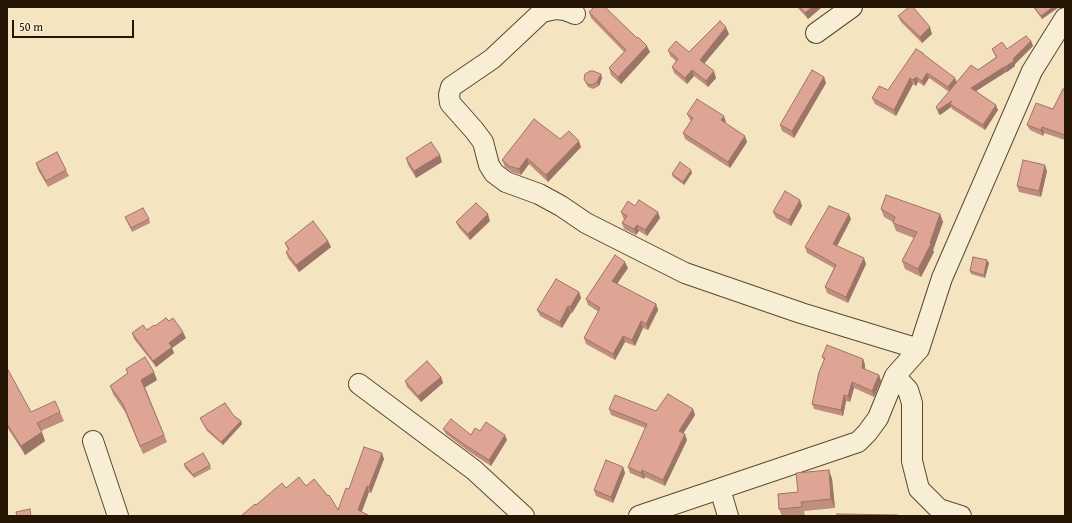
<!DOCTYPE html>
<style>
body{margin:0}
#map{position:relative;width:1072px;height:523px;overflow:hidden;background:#f4e5c0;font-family:"Gentium Book Plus",serif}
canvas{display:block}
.frame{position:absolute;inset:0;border:8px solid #241504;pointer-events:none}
.scale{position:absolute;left:12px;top:20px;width:122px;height:18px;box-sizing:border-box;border:2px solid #241504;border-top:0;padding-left:5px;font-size:12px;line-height:14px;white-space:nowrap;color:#241504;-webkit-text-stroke:3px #f8eed6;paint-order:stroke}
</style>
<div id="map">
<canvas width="1072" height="523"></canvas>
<div class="frame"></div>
<div class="scale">50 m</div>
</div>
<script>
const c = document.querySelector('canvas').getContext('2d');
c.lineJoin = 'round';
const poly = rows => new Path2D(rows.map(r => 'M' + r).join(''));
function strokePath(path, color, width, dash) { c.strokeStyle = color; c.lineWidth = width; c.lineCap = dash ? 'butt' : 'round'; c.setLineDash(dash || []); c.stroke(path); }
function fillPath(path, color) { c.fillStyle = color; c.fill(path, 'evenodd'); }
const minor = poly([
 [575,14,565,10,556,9,542,12,492,59,451,87,449,95,450,103,474,130,483,142,489,165,494,173,506,182,539,194,561,206,586,223,685,273,801,313,919,349],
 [816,33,852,7],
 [895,376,908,390,912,403,912,461,919,489,939,509,961,516],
 [359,384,474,470,524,516],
 [93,441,118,516],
 [720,489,728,516],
 [639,516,858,442,867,433,878,418,895,376,919,349,942,278,1032,71,1065,18]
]);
strokePath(minor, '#584933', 22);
strokePath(minor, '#f8eed6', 20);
fillPath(poly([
 [797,7,822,7,808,19],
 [1033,7,1059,7,1042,19],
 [589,12,637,38,650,52,621,84,611,75,609,68,624,52,591,18],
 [898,16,932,34,922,43,901,22],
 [729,34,704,64,716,78,708,87,694,76,687,84,674,73,672,67,676,61,670,56,668,50,689,52],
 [1031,41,1033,46,1015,64,1015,66,1007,72,1006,72,976,91,998,110,985,130,952,109,951,107,940,115,938,113,936,107,949,92,929,78,924,86,918,82,916,86,913,84,896,116,875,104,872,98,888,90,924,55,955,78,957,83,978,70,996,57,994,54,992,49,1007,49],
 [601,74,602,78,599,86,593,89,588,87,584,79],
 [824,77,826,83,794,138,782,131,780,125],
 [1065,90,1065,140,1044,133,1043,136,1030,130,1027,125,1053,109],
 [687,114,726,122,725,123,747,142,730,168,685,139,683,133,691,121,690,120],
 [560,139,581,147,548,182,529,164,521,175,512,172,505,167,502,160],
 [406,158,442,162,416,178,408,165],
 [36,163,66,170,69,176,48,187,38,170],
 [1047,171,1041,197,1019,192,1017,186],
 [692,173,684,185,673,177,672,174],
 [800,200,802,206,791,226,776,218,773,212],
 [635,206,660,218,647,236,639,231,636,235,624,229,622,223,624,219,623,218,621,212],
 [881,209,940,214,943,222,933,250,934,252,921,277,905,269,902,261,914,238,896,231,893,223,893,222,884,217],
 [125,217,149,219,150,223,132,232],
 [851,219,837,246,866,264,848,303,827,293,825,287,834,268,807,253,805,247],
 [490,221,470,240,459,228,456,222],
 [328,241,331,247,299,272,288,258,286,252,288,250,285,243],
 [989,263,985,278,971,274,970,271],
 [628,268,617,284,656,304,658,310,648,330,643,328,635,346,625,342,615,360,586,344,584,338,599,312,588,305,586,299],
 [579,292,581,298,572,313,571,313,562,328,540,316,537,310],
 [169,321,186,338,172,348,174,353,156,367,134,339,132,333,147,330,155,326],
 [822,357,863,359,865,365,865,370,879,375,881,381,874,397,854,388,850,402,846,401,843,416,814,409,812,404,824,360],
 [7,368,31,412,60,412,64,421,41,431,45,441,25,455,7,427],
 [126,369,157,380,145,387,167,442,143,454,125,412,113,394,110,386,128,374],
 [441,377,443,383,421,402,407,387,405,381],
 [609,409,656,411,693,409,695,415,683,433,687,440,665,486,645,477,644,479,630,473,628,467,645,428,611,415],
 [234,416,241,421,242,424,223,445,207,431,202,422,200,418],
 [443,429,471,435,480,431,507,440,491,466,468,451,446,434],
 [384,459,371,493,369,492,362,512,370,516,242,516,242,515,256,505,286,488,306,486,328,496,338,510,349,489],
 [184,464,210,465,211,469,194,478,185,468],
 [623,467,625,473,613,503,596,496,594,490],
 [829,470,832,479,835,508,804,511,805,516,782,516,779,509,798,492]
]), '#c08e7f');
fillPath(poly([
 [812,7,822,7,808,19,805,13],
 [1053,7,1059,7,1042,19,1041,16],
 [726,27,729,34,702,66,700,60],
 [930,27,932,34,922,43,920,37],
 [1031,41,1033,46,1015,64,1015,66,1007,72,1005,67],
 [647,46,650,52,621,84,618,77],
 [1004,67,1006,72,973,93,971,88],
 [692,70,694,76,687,84,685,78],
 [714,71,716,78,708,87,706,81],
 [927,73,929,78,924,86,922,81],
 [601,74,602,78,599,86,597,82],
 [824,77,826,83,794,138,792,131],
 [916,77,918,82,916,86,913,80],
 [910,78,913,84,896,116,894,110],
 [955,78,957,83,950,93,948,87],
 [952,101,950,104,951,107,940,115,938,110],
 [996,105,998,110,985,130,983,125],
 [724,116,726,122,723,126,721,120],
 [1042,127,1044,133,1043,136,1041,130],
 [745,136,747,142,730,168,728,162],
 [579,141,581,147,548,182,546,175],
 [440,155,442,162,416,178,414,171],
 [527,158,529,164,521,175,519,169],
 [1045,165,1047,171,1041,197,1039,191],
 [691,170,692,173,684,185,683,182],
 [800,200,802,206,791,226,789,220],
 [658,212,660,218,647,236,645,230],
 [488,214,490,221,470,240,468,234],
 [849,214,851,219,835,250,833,244],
 [940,214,943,222,933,250,934,252,921,277,918,269,930,243],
 [637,225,639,231,636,235,634,229],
 [328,241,331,247,299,272,296,265],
 [864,258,866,264,848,303,846,297],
 [987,260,989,263,985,278,984,275],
 [625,262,628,268,614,288,612,281],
 [579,292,581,298,572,313,570,307],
 [656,304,658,310,648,330,646,324],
 [568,306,571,313,562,328,560,322],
 [641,321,643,328,635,346,632,340],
 [183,332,186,338,172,348,174,353,156,367,153,361,169,343],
 [623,336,625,342,615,360,613,354],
 [863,359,865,365,864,374,862,368],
 [154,372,157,380,144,388,141,380],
 [879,375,881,381,874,397,872,391],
 [441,377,443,383,421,402,418,396],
 [852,382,854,388,850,402,848,396],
 [844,395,846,401,843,416,841,410],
 [693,409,695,415,681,437,679,431],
 [241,421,242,424,223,445,221,442],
 [42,432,45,441,25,455,21,446],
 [685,434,687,440,665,486,663,480],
 [505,435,507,440,491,466,489,460],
 [382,453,384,459,371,493,369,487],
 [623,467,625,473,613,503,611,497],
 [642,470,645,477,644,479,641,473],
 [829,470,832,479,835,508,831,499],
 [367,486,369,492,360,515,358,510]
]), '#9c7468');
const building = poly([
 [594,7,605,7,637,38,638,37,647,46,618,77,609,68,626,50,589,12,594,7],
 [800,7,812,7,805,13,800,7],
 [909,7,913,7,930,27,920,37,898,16,909,7],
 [1034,7,1053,7,1041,16,1034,7],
 [720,21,726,27,700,60,714,71,706,81,692,70,685,78,672,67,678,59,668,50,676,41,689,52,720,21],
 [1026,36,1031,41,1013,59,1014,61,1005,67,1004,67,971,88,996,105,983,125,950,104,952,101,938,110,936,107,971,65,978,70,997,57,992,49,1002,42,1007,49,1026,36],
 [916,49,923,53,923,54,955,78,948,87,927,73,922,81,916,77,913,80,910,78,894,110,872,98,879,86,888,90,916,49],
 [812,70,824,77,792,131,780,125,812,70],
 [590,71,593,71,601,74,597,82,592,85,587,84,584,79,585,74,590,71],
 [1063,89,1065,90,1065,135,1042,127,1041,130,1027,125,1036,103,1053,109,1063,89],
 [697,99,724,116,721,120,745,136,728,162,683,133,693,118,687,114,697,99],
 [534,119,560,139,569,131,579,141,546,175,527,158,519,169,509,166,502,160,534,119],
 [431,142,440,155,414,171,406,158,431,142],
 [57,152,66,170,46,181,36,163,57,152],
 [1023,160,1045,165,1039,191,1017,186,1023,160],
 [680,162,691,170,683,182,672,174,680,162],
 [785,191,800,200,789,220,773,212,785,191],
 [886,195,940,214,930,243,931,244,918,269,902,261,917,232,893,223,895,217,881,209,886,195],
 [639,200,658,212,645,230,637,225,634,229,622,223,627,216,621,212,628,201,635,206,639,200],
 [476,203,488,214,468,234,456,222,476,203],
 [829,206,849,214,833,244,864,258,846,297,825,287,836,265,805,247,829,206],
 [143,208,149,219,131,228,125,217,143,208],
 [313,221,328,241,296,265,286,252,289,249,285,243,313,221],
 [615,255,625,262,612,281,656,304,646,324,641,321,632,340,623,336,613,354,584,338,600,308,586,299,615,255],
 [973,257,987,260,984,275,970,271,973,257],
 [556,279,579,292,570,307,568,306,560,322,537,310,556,279],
 [166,318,169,321,173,318,183,332,169,343,172,347,153,361,132,333,143,325,147,330,154,325,155,326,166,318],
 [827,345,863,359,862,368,879,375,872,391,852,382,848,396,844,395,841,410,812,404,819,372,825,358,822,357,827,345],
 [145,357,154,372,141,380,164,435,140,446,123,404,110,386,128,373,126,369,145,357],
 [427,361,441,377,418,396,405,381,427,361],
 [7,368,31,412,55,401,60,412,37,423,42,432,21,446,7,424,7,368],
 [668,394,693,409,679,431,685,434,663,480,642,470,641,473,628,467,647,424,609,409,615,395,656,411,668,394],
 [225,403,234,416,241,421,221,442,206,428,200,418,225,403],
 [451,419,471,435,475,428,480,431,486,422,505,435,489,460,465,445,443,429,451,419],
 [364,447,382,453,369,487,367,486,358,510,370,516,243,516,242,515,255,504,256,505,282,483,286,488,299,477,306,486,314,479,328,496,329,495,338,510,346,488,349,489,364,447],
 [203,453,210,465,193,475,184,464,203,453],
 [606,460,623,467,611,497,594,490,606,460],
 [829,470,831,499,801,502,802,507,779,509,778,494,798,492,796,473,829,470],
 [30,509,31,516,17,516,16,512,30,509],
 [837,514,898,515,898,516,837,516,837,514]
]);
fillPath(building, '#dfa594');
strokePath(building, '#9c7468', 1);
</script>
